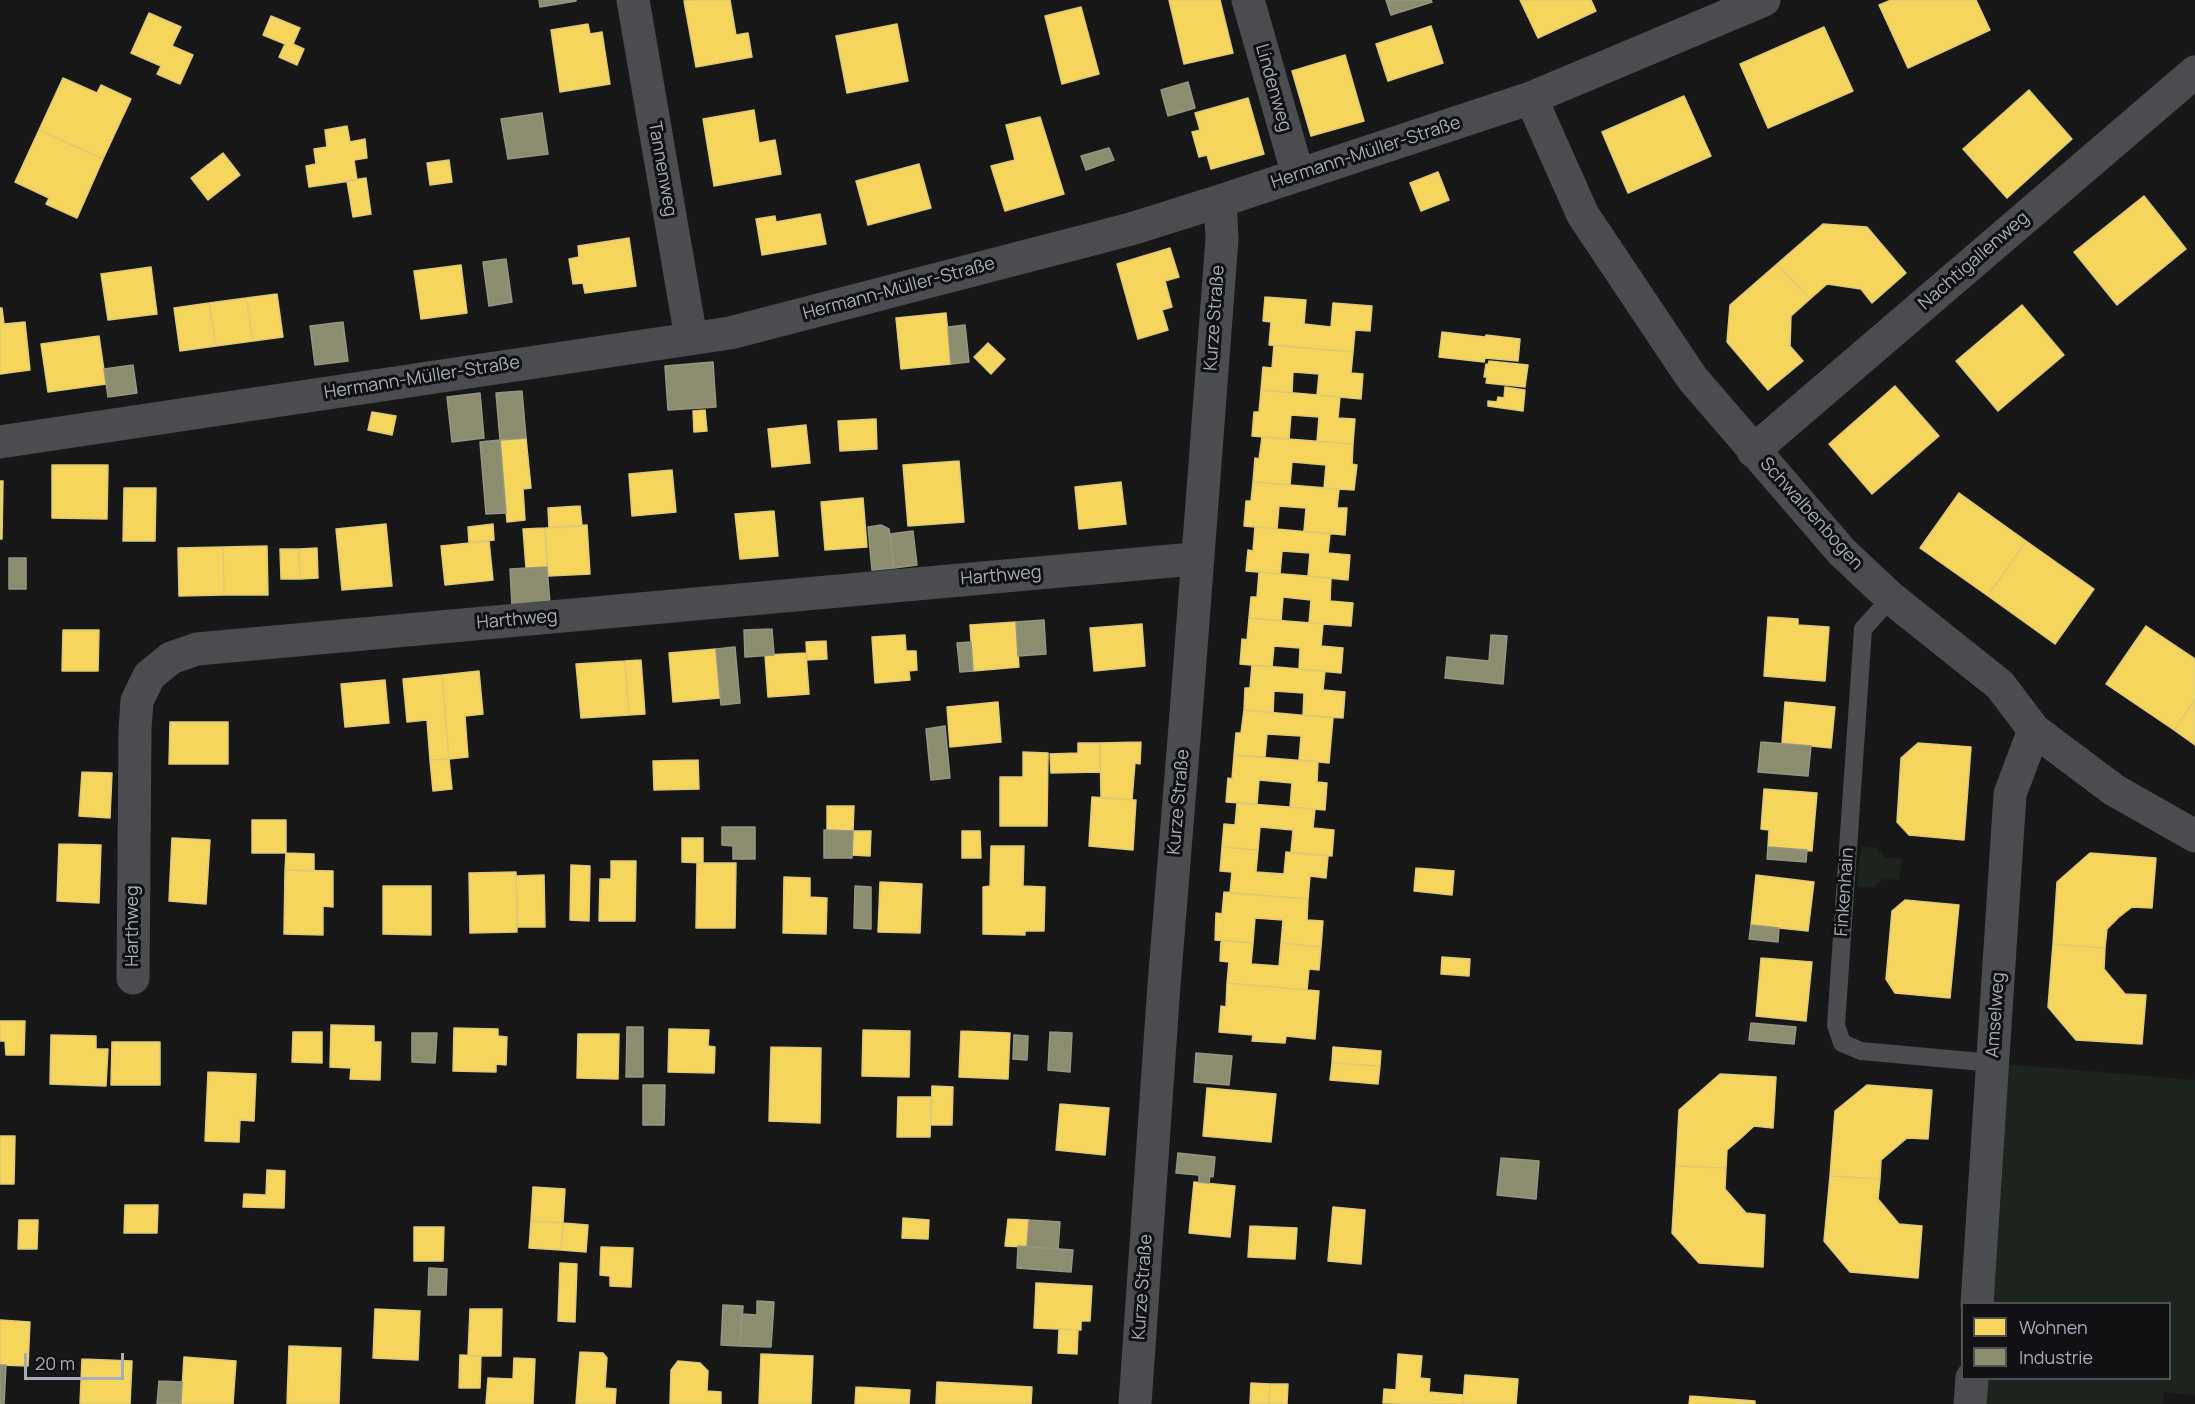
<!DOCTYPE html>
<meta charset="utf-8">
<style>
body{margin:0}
#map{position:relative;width:2195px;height:1404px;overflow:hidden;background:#171717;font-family:Manrope,sans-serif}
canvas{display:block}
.legend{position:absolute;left:1961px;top:1302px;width:210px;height:78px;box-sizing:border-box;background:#111113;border:2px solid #4d4f55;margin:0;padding:8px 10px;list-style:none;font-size:18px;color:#a6acb9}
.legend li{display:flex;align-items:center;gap:12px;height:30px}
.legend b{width:30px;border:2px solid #4d4f55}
.scale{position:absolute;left:24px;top:1353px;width:100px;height:27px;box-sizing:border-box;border:3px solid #a6acb9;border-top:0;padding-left:8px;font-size:18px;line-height:21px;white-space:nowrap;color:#a6acb9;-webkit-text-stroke:4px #111113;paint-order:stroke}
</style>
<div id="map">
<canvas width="2195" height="1404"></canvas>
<ul class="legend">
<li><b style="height:16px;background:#f6d55c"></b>Wohnen</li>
<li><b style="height:16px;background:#8c8c6e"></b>Industrie</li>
</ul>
<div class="scale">20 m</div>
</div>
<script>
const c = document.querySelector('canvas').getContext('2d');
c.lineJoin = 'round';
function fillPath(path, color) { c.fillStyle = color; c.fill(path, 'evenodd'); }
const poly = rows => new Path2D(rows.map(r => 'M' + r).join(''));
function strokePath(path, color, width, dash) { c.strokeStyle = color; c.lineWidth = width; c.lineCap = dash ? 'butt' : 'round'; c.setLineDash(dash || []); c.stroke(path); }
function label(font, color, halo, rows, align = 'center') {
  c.font = font + ' Manrope,sans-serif'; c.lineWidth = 6; c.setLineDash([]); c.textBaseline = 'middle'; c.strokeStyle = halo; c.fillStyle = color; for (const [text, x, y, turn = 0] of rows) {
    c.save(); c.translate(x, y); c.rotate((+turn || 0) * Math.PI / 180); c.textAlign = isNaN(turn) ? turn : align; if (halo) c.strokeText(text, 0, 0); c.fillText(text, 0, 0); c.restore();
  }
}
fillPath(poly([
 [1861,846,1876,848,1884,857,1902,859,1899,880,1884,879,1872,888,1857,886],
 [1993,1063,2195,1080,2195,1395,2164,1392,2163,1404,1970,1404,1972,1379,2170,1378,2170,1304,1977,1303]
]), '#1c241d');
const homes = poly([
 [692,0,730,0,736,35,748,33,752,57,696,67,684,1,692,0],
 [1169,0,1220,0,1233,53,1184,64,1169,0],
 [1520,0,1591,0,1596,11,1538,38,1520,0],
 [1891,0,1976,0,1990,30,1908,68,1879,5,1891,0],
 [1081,7,1099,74,1062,84,1045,16,1081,7],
 [149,13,181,27,172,46,193,55,180,84,157,74,161,66,131,53,149,13],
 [271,16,300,28,293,44,304,49,297,65,279,57,285,44,263,35,271,16],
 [588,24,590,34,602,32,610,84,560,92,551,30,588,24],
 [897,24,908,81,847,93,836,36,897,24],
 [1431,26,1443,63,1388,81,1376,44,1431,26],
 [1824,27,1853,91,1768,128,1740,64,1824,27],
 [1345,55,1364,121,1311,136,1292,71,1345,55],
 [63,78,97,93,101,85,131,99,103,159,39,130,63,78],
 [2029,90,2072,139,2007,198,1963,149,2029,90],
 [1684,96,1711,156,1628,193,1602,132,1684,96],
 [1248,98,1264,154,1211,169,1207,155,1199,157,1192,132,1200,130,1195,113,1248,98],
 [754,110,759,143,775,140,781,174,714,186,703,119,754,110],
 [1040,117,1064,194,1005,211,991,166,1015,160,1006,125,1040,117],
 [347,126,350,142,365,139,367,158,354,160,357,180,309,187,306,166,316,164,314,149,327,147,325,130,347,126],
 [39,130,103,159,77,218,46,204,49,198,15,182,39,130],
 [223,153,240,175,208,200,191,178,223,153],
 [449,160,452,182,430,185,427,163,449,160],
 [919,164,931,208,868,225,856,181,919,164],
 [1438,172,1449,200,1421,211,1410,183,1438,172],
 [366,178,371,214,353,217,347,181,366,178],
 [2144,196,2186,249,2117,305,2074,252,2144,196],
 [820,214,826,244,762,255,756,219,775,216,776,222,820,214],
 [1823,224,1867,227,1906,273,1872,303,1861,289,1827,284,1810,299,1777,264,1823,224],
 [629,238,636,286,585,293,583,283,573,284,569,259,579,257,578,246,629,238],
 [1170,248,1179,277,1165,281,1172,307,1162,310,1168,330,1138,339,1117,264,1170,248],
 [1777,264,1810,299,1791,316,1790,346,1803,361,1768,390,1727,342,1730,305,1777,264],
 [461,265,467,313,421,319,414,271,461,265],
 [151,267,157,314,108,320,101,274,151,267],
 [277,294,283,337,253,341,246,298,277,294],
 [1265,297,1306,300,1304,324,1331,327,1333,303,1372,306,1370,331,1355,330,1353,352,1269,345,1271,322,1263,321,1265,297],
 [246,298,253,341,216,346,209,303,246,298],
 [209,303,216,346,180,351,174,308,209,303],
 [2022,305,2064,355,1998,411,1956,361,2022,305],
 [0,308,2,308,4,324,25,322,30,370,0,374,0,308],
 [946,313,951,364,901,369,896,318,946,313],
 [1442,332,1485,337,1486,335,1520,339,1518,361,1485,358,1484,362,1439,357,1442,332],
 [99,336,106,384,48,392,41,344,99,336],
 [988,343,1005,359,991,374,974,357,988,343],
 [1274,345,1353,352,1351,373,1363,374,1361,399,1317,395,1319,374,1293,372,1292,393,1261,390,1263,367,1272,368,1274,345],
 [1489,361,1528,365,1525,387,1486,383,1487,377,1484,377,1486,364,1488,365,1489,361],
 [1895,386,1939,436,1872,494,1829,444,1895,386],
 [1505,387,1525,390,1523,411,1488,406,1488,401,1497,402,1498,397,1504,398,1505,387],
 [1261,390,1340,397,1338,418,1355,419,1353,444,1317,441,1319,417,1291,415,1289,439,1252,436,1254,412,1259,412,1261,390],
 [705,410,707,431,694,432,693,411,705,410],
 [372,412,396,416,392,435,368,430,372,412],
 [876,419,877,449,840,451,838,421,876,419],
 [806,425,810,463,772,467,768,429,806,425],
 [1262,437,1353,444,1352,464,1357,465,1354,490,1324,488,1326,465,1292,462,1290,485,1253,482,1255,458,1259,459,1262,437],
 [526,438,531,488,523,489,525,520,507,522,500,440,526,438],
 [959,461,964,522,908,526,903,465,959,461],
 [52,465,108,465,107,519,52,518,52,465],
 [672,470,676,512,632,516,629,474,672,470],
 [0,481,3,481,2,539,0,539,0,481],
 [1121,482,1126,524,1079,529,1075,487,1121,482],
 [1253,482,1339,489,1337,508,1347,508,1345,535,1304,531,1306,508,1279,506,1277,529,1244,526,1246,501,1251,501,1253,482],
 [124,488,156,488,155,541,123,541,124,488],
 [1959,493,2026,541,1988,596,1920,548,1959,493],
 [863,498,867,547,825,550,821,502,863,498],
 [580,506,582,526,549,528,548,508,580,506],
 [774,511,778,556,740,559,735,514,774,511],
 [386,524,392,586,342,590,336,529,386,524],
 [493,524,494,540,469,543,468,527,493,524],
 [587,525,590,574,548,576,545,528,587,525],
 [1255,527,1330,534,1328,553,1350,555,1348,580,1308,576,1310,553,1282,551,1280,574,1246,571,1248,550,1253,551,1255,527],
 [545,528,547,567,526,568,523,529,545,528],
 [489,541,493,580,445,585,441,546,489,541],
 [2026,541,2094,589,2055,644,1988,596,2026,541],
 [267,546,268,595,224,595,223,547,267,546],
 [223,547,224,595,179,596,178,548,223,547],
 [317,548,318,578,300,579,299,549,317,548],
 [280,549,299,549,300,579,281,579,280,549],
 [1259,572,1331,578,1330,601,1353,603,1351,626,1309,623,1311,600,1283,597,1281,621,1249,618,1251,597,1257,597,1259,572],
 [1768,617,1798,619,1798,625,1829,627,1825,681,1764,676,1768,617],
 [1249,618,1323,624,1321,646,1343,648,1341,673,1299,669,1300,648,1274,646,1272,667,1240,664,1242,639,1247,640,1249,618],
 [1016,622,1019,667,973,671,970,625,1016,622],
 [1142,624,1145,666,1094,671,1090,628,1142,624],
 [2146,626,2195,659,2195,699,2174,730,2106,684,2146,626],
 [63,630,99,630,98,671,62,671,63,630],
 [905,635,906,651,916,651,917,670,909,671,910,680,875,683,872,637,905,635],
 [826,641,827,659,807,660,806,642,826,641],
 [716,649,720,698,673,702,669,653,716,649],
 [806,653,809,694,768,697,765,655,806,653],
 [641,660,645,714,629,715,625,661,641,660],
 [625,661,629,715,581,718,576,664,625,661],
 [1252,665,1325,671,1323,690,1345,692,1343,718,1303,715,1304,693,1274,691,1273,713,1244,710,1245,688,1250,688,1252,665],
 [479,671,483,714,465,716,468,757,449,759,442,675,479,671],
 [442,675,449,759,430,760,427,720,407,722,403,679,442,675],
 [385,680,389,723,345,727,341,684,385,680],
 [2195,699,2195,745,2174,730,2195,699],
 [998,702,1001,742,950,747,947,707,998,702],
 [1785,702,1835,707,1831,748,1782,743,1785,702],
 [1244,710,1333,718,1329,763,1299,760,1301,736,1267,734,1265,757,1234,755,1236,733,1241,733,1244,710],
 [170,722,228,722,228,764,169,764,170,722],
 [1141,742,1140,764,1135,763,1132,800,1101,798,1100,743,1141,742],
 [1078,743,1100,743,1100,772,1051,773,1050,754,1078,753,1078,743],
 [1918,743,1971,747,1964,840,1909,835,1897,822,1901,758,1918,743],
 [1023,752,1048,753,1047,826,1000,826,1000,777,1023,777,1023,752],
 [1234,755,1318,762,1317,782,1327,783,1325,810,1290,807,1292,783,1259,780,1257,804,1226,802,1228,778,1232,779,1234,755],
 [449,759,452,789,433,791,430,760,449,759],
 [698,760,699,789,654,790,653,761,698,760],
 [82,772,112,773,110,818,79,816,82,772],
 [1764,789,1817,793,1812,851,1768,847,1769,830,1761,829,1764,789],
 [1092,797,1136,800,1133,850,1089,846,1092,797],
 [1237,803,1315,809,1313,828,1334,830,1332,856,1291,852,1293,830,1260,827,1258,850,1222,847,1224,824,1235,825,1237,803],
 [827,806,854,806,853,831,827,830,827,806],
 [252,820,286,820,286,853,252,853,252,820],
 [853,831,871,831,870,856,852,855,853,831],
 [962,831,980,831,981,858,962,858,962,831],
 [172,838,210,840,206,904,169,901,172,838],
 [682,838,703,838,703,863,682,862,682,838],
 [59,844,101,845,99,903,57,901,59,844],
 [991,846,1024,846,1023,886,1045,887,1044,931,1025,931,1025,935,983,934,983,887,990,886,991,846],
 [1222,847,1258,850,1256,872,1284,874,1286,852,1328,856,1326,878,1310,876,1308,899,1230,893,1232,872,1220,871,1222,847],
 [286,853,314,854,314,871,285,870,286,853],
 [2090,853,2156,858,2152,908,2132,907,2119,917,2107,929,2105,948,2053,944,2057,882,2090,853],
 [611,861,636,861,635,921,599,921,600,879,611,879,611,861],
 [697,863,736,863,735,928,696,928,697,863],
 [571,865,590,866,589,921,570,920,571,865],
 [1416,868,1454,871,1452,895,1414,891,1416,868],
 [285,870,333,871,333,907,323,906,323,935,284,934,285,870],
 [516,872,517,932,470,933,469,873,516,872],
 [544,875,545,927,518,927,516,876,544,875],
 [1756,875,1814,882,1808,931,1751,925,1756,875],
 [784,877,810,878,810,897,827,898,826,934,783,933,784,877],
 [880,882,922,884,920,933,878,932,880,882],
 [383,886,431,886,431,935,383,934,383,886],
 [1224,892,1308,899,1307,920,1323,921,1321,947,1281,943,1283,920,1255,918,1253,943,1215,940,1216,913,1222,914,1224,892],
 [1905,900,1959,905,1950,998,1895,993,1886,979,1892,911,1905,900],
 [1221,940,1253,943,1251,964,1279,966,1281,943,1321,947,1319,970,1309,969,1307,990,1227,983,1229,962,1220,961,1221,940],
 [2053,944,2105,948,2104,969,2125,994,2146,995,2142,1044,2076,1040,2048,1007,2053,944],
 [1442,957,1470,959,1469,976,1441,974,1442,957],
 [1761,958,1812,962,1806,1021,1756,1016,1761,958],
 [1227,983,1319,991,1315,1039,1286,1036,1285,1043,1252,1041,1253,1035,1219,1032,1221,1006,1226,1007,1227,983],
 [0,1021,25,1021,24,1055,6,1055,5,1041,0,1041,0,1021],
 [331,1025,374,1026,374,1042,381,1042,380,1080,350,1079,351,1068,330,1067,331,1025],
 [454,1028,498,1029,498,1036,507,1037,506,1065,496,1064,496,1072,453,1071,454,1028],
 [669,1029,709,1030,708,1046,715,1047,714,1073,668,1072,669,1029],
 [863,1030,910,1031,909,1077,862,1076,863,1030],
 [961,1031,1010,1033,1008,1079,959,1077,961,1031],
 [293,1032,322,1032,322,1063,292,1062,293,1032],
 [578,1034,619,1034,618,1079,577,1078,578,1034],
 [51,1035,96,1036,96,1049,108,1049,106,1086,50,1084,51,1035],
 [112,1042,160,1042,160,1085,111,1085,112,1042],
 [771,1047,821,1048,820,1123,769,1121,771,1047],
 [1333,1047,1381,1051,1380,1066,1332,1063,1333,1047],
 [1332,1063,1380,1066,1378,1084,1330,1080,1332,1063],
 [208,1072,256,1074,254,1121,240,1120,239,1142,205,1141,208,1072],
 [1720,1074,1776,1077,1773,1128,1754,1126,1741,1138,1727,1150,1726,1168,1676,1166,1679,1110,1720,1074],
 [1867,1085,1932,1090,1928,1139,1907,1138,1881,1160,1880,1179,1830,1176,1835,1111,1867,1085],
 [932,1086,953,1087,952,1125,931,1125,932,1086],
 [1207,1088,1276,1094,1271,1142,1203,1136,1207,1088],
 [898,1097,931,1097,930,1137,897,1137,898,1097],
 [1060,1104,1109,1108,1105,1155,1056,1150,1060,1104],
 [0,1136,15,1136,14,1184,0,1184,0,1136],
 [1676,1166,1726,1168,1725,1189,1746,1213,1765,1215,1763,1267,1699,1263,1672,1233,1676,1166],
 [267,1170,285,1171,284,1208,243,1207,244,1194,266,1195,267,1170],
 [1830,1176,1880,1179,1878,1199,1899,1224,1922,1226,1918,1278,1850,1272,1824,1241,1830,1176],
 [1194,1182,1235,1186,1230,1237,1189,1233,1194,1182],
 [533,1187,565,1189,563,1223,531,1221,533,1187],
 [125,1205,158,1205,157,1233,124,1233,125,1205],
 [1333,1207,1365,1210,1361,1264,1328,1261,1333,1207],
 [903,1218,929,1220,928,1239,902,1238,903,1218],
 [1008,1219,1029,1220,1027,1247,1005,1246,1008,1219],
 [19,1220,38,1220,37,1249,18,1249,19,1220],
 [531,1221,563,1223,561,1250,529,1248,531,1221],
 [563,1223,588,1225,586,1252,561,1250,563,1223],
 [1250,1226,1297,1228,1295,1259,1248,1257,1250,1226],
 [414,1227,444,1227,443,1261,414,1261,414,1227],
 [601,1247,633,1248,631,1287,610,1286,610,1276,600,1275,601,1247],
 [560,1263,577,1264,575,1322,558,1321,560,1263],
 [1036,1283,1092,1286,1090,1321,1081,1321,1081,1330,1034,1328,1036,1283],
 [375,1309,420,1311,418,1360,373,1358,375,1309],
 [470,1309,502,1309,501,1356,468,1356,470,1309],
 [0,1320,30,1322,28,1366,0,1365,0,1320],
 [1059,1329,1078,1330,1077,1354,1058,1353,1059,1329],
 [289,1346,341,1348,339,1404,287,1404,289,1346],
 [580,1352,603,1353,607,1358,605,1388,616,1389,615,1404,576,1404,580,1352],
 [761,1354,813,1356,811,1404,759,1404,761,1354],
 [1398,1354,1422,1356,1420,1378,1430,1379,1429,1392,1463,1395,1463,1404,1383,1403,1384,1389,1396,1390,1398,1354],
 [460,1355,481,1356,480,1388,459,1388,460,1355],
 [184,1357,236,1361,233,1404,181,1404,184,1357],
 [514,1358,535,1359,533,1404,486,1404,488,1378,513,1379,514,1358],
 [82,1359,132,1361,130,1404,80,1404,82,1359],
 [678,1361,700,1363,708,1371,707,1391,721,1392,721,1404,670,1404,671,1370,678,1361],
 [1465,1375,1518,1379,1516,1404,1463,1404,1465,1375],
 [937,1382,1032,1387,1031,1404,936,1404,937,1382],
 [1251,1383,1270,1384,1269,1404,1250,1404,1251,1383],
 [1270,1384,1288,1384,1287,1404,1269,1404,1270,1384],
 [856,1387,910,1390,909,1404,855,1404,856,1387],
 [1690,1396,1755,1401,1755,1404,1689,1404,1690,1396]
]);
fillPath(homes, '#f6d55c');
strokePath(homes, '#dec978', 1.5);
const industry = poly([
 [539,0,576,0,576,1,540,7,539,0],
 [1386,0,1431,0,1432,2,1391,15,1386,0],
 [1188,82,1195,108,1168,116,1161,90,1188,82],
 [542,113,548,154,508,159,501,119,542,113],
 [1109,148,1114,160,1086,170,1081,156,1109,148],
 [506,259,512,302,489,306,483,262,506,259],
 [343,322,348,361,315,365,310,326,343,322],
 [965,325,969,362,951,364,948,327,965,325],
 [713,362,716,407,668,410,665,366,713,362],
 [133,365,137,393,108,397,104,369,133,365],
 [522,391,526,438,500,440,496,393,522,391],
 [480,393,484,438,452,442,447,397,480,393],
 [500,440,506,513,486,514,480,442,500,440],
 [881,525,889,529,894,568,872,570,868,527,881,525],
 [913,531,917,565,894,568,890,534,913,531],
 [9,558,26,558,26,589,9,589,9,558],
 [547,567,550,604,512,606,510,569,547,567],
 [1044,620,1046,654,1018,656,1016,622,1044,620],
 [772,629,774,655,745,657,744,630,772,629],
 [1491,635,1507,636,1503,684,1445,678,1447,657,1489,661,1491,635],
 [971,642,973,671,960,672,957,643,971,642],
 [735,647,740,703,721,705,716,649,735,647],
 [945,726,950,778,931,780,926,729,945,726],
 [1761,742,1811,746,1808,776,1758,772,1761,742],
 [722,827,755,827,755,859,733,859,733,846,722,845,722,827],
 [824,830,853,831,852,858,824,858,824,830],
 [1768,847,1807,850,1806,862,1767,859,1768,847],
 [855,886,871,887,871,929,854,928,855,886],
 [1751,925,1779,928,1778,942,1749,939,1751,925],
 [1751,1023,1796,1027,1794,1044,1749,1040,1751,1023],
 [627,1027,643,1027,643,1077,626,1077,627,1027],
 [1050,1032,1072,1033,1070,1072,1048,1070,1050,1032],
 [412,1033,437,1033,435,1063,412,1062,412,1033],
 [1014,1035,1028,1036,1027,1060,1013,1059,1014,1035],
 [1196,1053,1232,1056,1229,1085,1194,1082,1196,1053],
 [643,1085,665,1085,664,1125,643,1125,643,1085],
 [1178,1153,1215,1157,1213,1177,1210,1176,1209,1183,1199,1182,1199,1175,1176,1173,1178,1153],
 [1501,1158,1539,1161,1536,1199,1497,1195,1501,1158],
 [1029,1220,1060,1222,1058,1249,1027,1247,1029,1220],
 [1018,1246,1073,1250,1071,1272,1017,1268,1018,1246],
 [429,1268,447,1269,446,1295,428,1295,429,1268],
 [757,1301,774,1302,771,1347,740,1346,742,1314,757,1315,757,1301],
 [723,1305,743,1306,740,1346,721,1345,723,1305],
 [0,1365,6,1365,4,1404,0,1404,0,1365],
 [159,1381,182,1382,181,1404,157,1404,159,1381]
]);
fillPath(industry, '#8c8c6e');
strokePath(industry, '#949684', 1.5);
strokePath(poly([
 [1891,598,1863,629,1836,1025,1842,1043,1861,1051,1993,1063]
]), '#4a4c50', 18);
strokePath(poly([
 [633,0,691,338],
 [1248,0,1298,175],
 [1531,98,1583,215,1692,378,1842,552,1891,598,2000,685,2034,730,2114,790,2195,836],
 [0,442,730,333,1131,229,1220,201,1531,98,1764,0],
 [1753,451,2195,72],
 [133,978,135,729,137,701,149,676,171,658,197,649,1182,560,1197,562],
 [1977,1304,2010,794,2034,730],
 [1135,1404,1164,985,1186,714,1222,239,1220,201],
 [1970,1404,1972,1378]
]), '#4a4c50', 33);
label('18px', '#a6acb9', '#111113', [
 ["Lindenweg",1273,88,74],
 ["Hermann-Müller-Straße",1366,153,-18],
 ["Tannenweg",662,169,80],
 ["Nachtigallenweg",1974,261,-41],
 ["Hermann-Müller-Straße",899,289,-15],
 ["Kurze Straße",1215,318,-86],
 ["Hermann-Müller-Straße",422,378,-9],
 ["Schwalbenbogen",1811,514,48],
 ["Harthweg",1001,576,-5],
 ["Harthweg",517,620,-5],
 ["Kurze Straße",1179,802,-85],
 ["Finkenhain",1845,892,-86],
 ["Harthweg",133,926,-90],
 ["Amselweg",1996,1015,-86],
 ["Kurze Straße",1143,1287,-86]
]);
</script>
